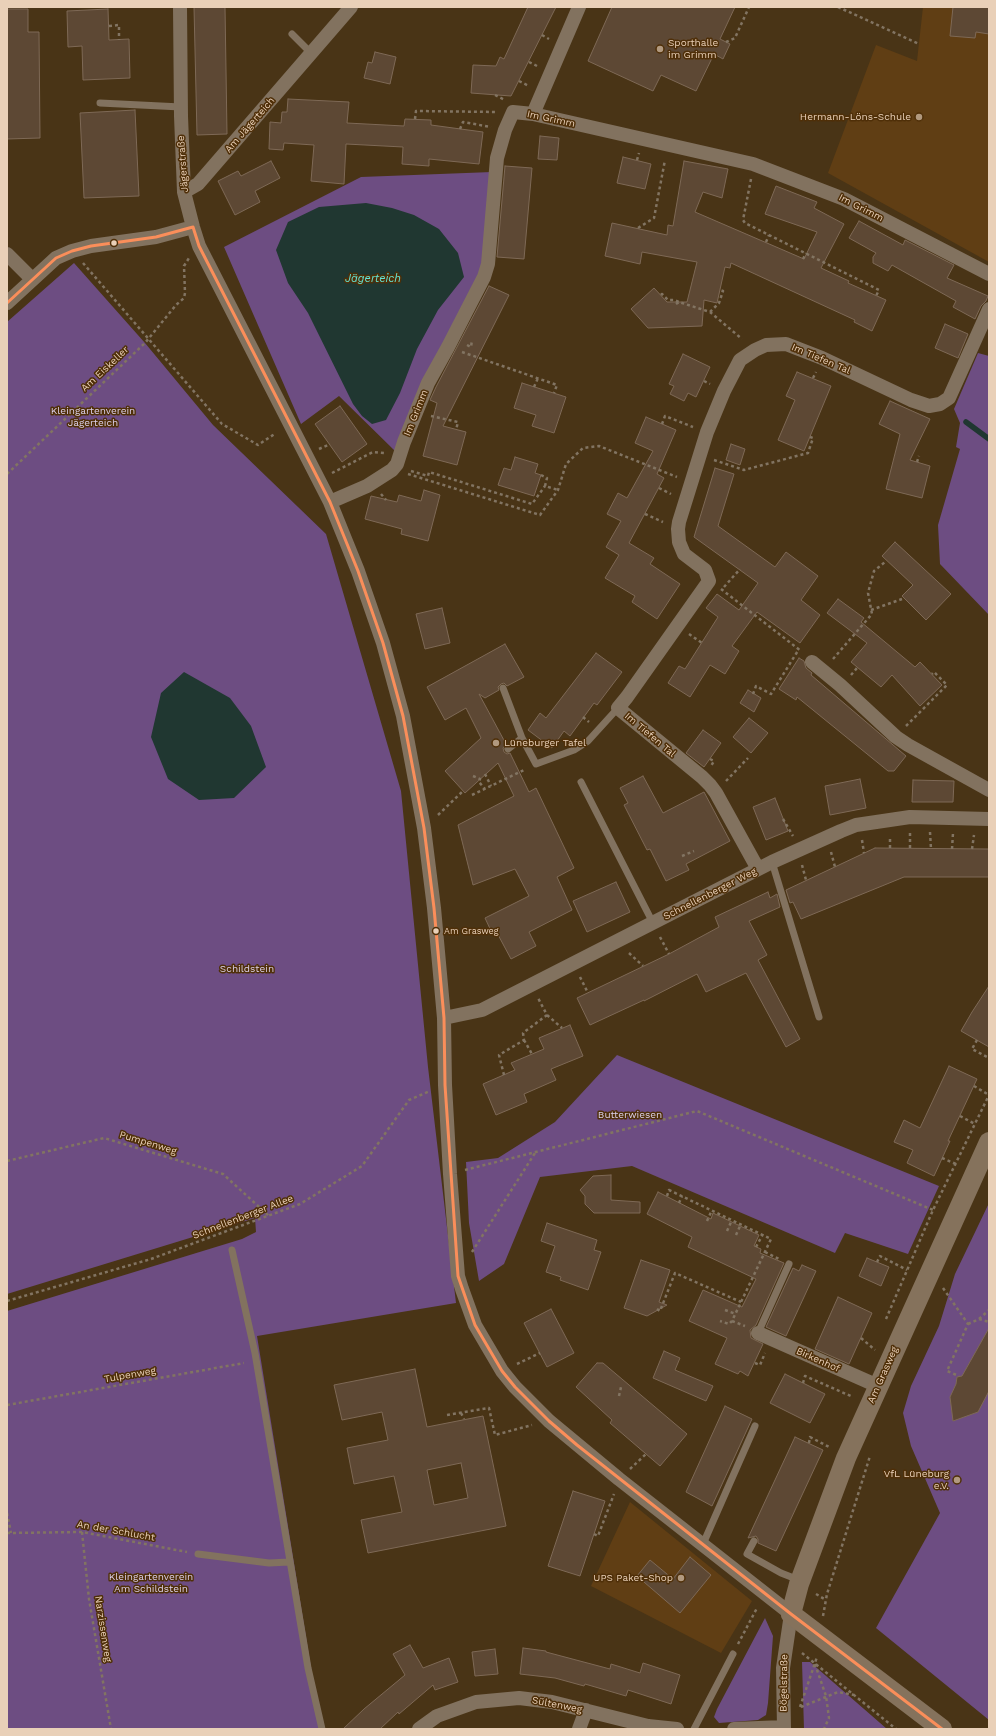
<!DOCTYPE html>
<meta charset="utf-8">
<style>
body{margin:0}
#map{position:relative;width:996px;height:1736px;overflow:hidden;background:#493416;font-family:"Work Sans",sans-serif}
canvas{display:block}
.frame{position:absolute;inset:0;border:8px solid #e9d0b8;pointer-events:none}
</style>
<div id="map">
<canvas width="996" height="1736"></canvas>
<div class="frame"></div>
</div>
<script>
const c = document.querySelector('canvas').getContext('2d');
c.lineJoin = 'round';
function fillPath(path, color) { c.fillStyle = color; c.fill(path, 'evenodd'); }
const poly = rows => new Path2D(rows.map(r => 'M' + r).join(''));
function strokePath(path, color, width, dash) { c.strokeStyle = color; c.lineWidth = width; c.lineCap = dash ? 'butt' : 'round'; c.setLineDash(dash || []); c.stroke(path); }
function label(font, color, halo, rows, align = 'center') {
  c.font = font + ' "Work Sans",sans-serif'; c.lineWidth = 3; c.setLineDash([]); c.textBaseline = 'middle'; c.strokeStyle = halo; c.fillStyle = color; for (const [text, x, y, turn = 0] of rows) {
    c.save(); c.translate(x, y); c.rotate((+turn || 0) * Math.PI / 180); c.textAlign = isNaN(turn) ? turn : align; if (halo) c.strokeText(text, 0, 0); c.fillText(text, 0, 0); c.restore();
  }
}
fillPath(poly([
 [923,7,989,7,989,262,828,173,876,45,917,61],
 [630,1502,752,1601,721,1653,591,1586]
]), '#603e14');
fillPath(poly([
 [492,172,485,264,395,451,339,396,301,424,224,247,361,177],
 [74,263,145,343,213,425,326,534,401,791,428,1067,456,1303,257,1336,321,1729,7,1729,7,1311,242,1239,256,1232,255,1218,7,1294,7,322],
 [978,353,989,356,989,615,940,564,938,525,960,449,956,447,960,423,954,409],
 [617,1055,939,1186,908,1254,845,1233,835,1253,632,1166,540,1177,504,1264,479,1281,469,1223,466,1162,498,1158,555,1122],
 [989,1203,989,1720,876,1628,940,1513,911,1446,903,1413,911,1386,939,1326,955,1274],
 [765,1618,773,1636,768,1703,766,1715,758,1720,719,1723,714,1717,717,1709],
 [802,1662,810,1662,887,1729,804,1729]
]), '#6d4d82');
fillPath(poly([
 [366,203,392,208,414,215,439,229,458,253,464,277,438,310,417,349,400,393,386,420,372,424,362,416,353,404,308,313,288,283,276,250,288,222,319,207],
 [184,672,230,698,251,726,266,767,234,798,199,800,168,779,151,737,161,693]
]), '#203731');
strokePath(poly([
 [966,422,989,439]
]), '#203731', 5.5);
const building = poly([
 [194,7,225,7,227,134,197,135,194,7],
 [528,7,556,7,511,96,471,93,473,65,496,66,500,57,504,59,528,7],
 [612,7,735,7,720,39,730,44,723,59,714,54,696,91,661,75,653,91,588,61,612,7],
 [953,7,989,7,989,34,976,32,975,38,950,36,953,7],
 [7,9,28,9,28,32,39,32,40,138,7,139,7,9],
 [108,9,109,40,129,39,130,78,83,80,82,46,68,47,67,11,108,9],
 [375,52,396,57,390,84,364,78,368,62,372,63,375,52],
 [288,99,349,102,347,123,404,126,405,119,431,120,431,125,483,132,479,164,429,159,429,166,402,164,403,147,346,144,344,184,311,181,314,145,284,143,283,150,269,149,270,122,281,123,282,112,287,112,288,99],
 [135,110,139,196,84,198,80,113,135,110],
 [540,136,559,138,557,160,538,159,540,136],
 [623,157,651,164,645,189,617,183,623,157],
 [271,161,280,178,255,191,260,202,235,215,218,181,238,171,241,176,271,161],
 [684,161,728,169,722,198,703,192,695,212,804,259,817,232,765,214,776,186,817,202,814,208,844,224,821,268,849,281,848,283,886,300,872,331,854,322,855,320,731,263,730,268,725,267,717,303,704,300,702,326,648,328,631,309,654,288,667,302,687,302,697,262,642,252,640,264,605,256,612,223,667,235,668,225,673,226,684,161],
 [505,166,532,168,524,259,497,257,505,166],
 [859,221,903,245,905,240,954,265,947,278,988,296,986,301,981,306,975,319,953,307,956,301,892,265,888,271,873,263,873,257,876,253,849,238,859,221],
 [489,286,509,295,443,426,466,432,457,465,423,456,437,403,430,400,436,387,489,286],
 [945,324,968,334,958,358,935,348,945,324],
 [683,354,710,367,696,397,688,393,684,401,670,394,674,386,669,384,683,354],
 [797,372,831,386,804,451,778,440,795,400,786,396,797,372],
 [522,383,566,397,554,433,532,426,536,415,514,408,522,383],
 [890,401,930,419,910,460,930,466,922,498,886,489,900,434,879,424,890,401],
 [340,406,367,444,342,462,315,424,340,406],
 [646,417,676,430,657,474,664,478,629,543,654,558,650,564,680,584,657,619,632,602,635,596,605,578,619,555,606,547,621,521,607,514,618,493,627,498,653,451,635,443,646,417],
 [731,444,745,449,740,465,726,460,731,444],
 [515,457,538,464,535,473,541,475,534,496,498,485,504,468,511,470,515,457],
 [715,468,734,474,718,526,775,567,786,552,818,576,801,600,820,615,800,643,757,612,732,646,739,651,725,674,710,665,690,697,668,683,679,666,685,669,718,617,706,608,717,594,739,610,758,583,694,537,715,468],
 [424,490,440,495,428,541,401,534,402,529,365,519,371,496,397,502,399,495,421,501,424,490],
 [895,542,951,594,926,620,902,596,913,585,882,556,895,542],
 [838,599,864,618,861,622,915,667,920,662,942,685,920,706,892,675,881,687,851,662,867,643,827,613,838,599],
 [442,608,450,643,425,649,416,614,442,608],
 [505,644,524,677,507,686,504,683,501,684,498,687,499,690,485,698,479,694,506,744,503,748,504,752,507,754,510,753,529,792,536,788,574,868,557,877,572,910,529,932,536,946,511,959,496,931,492,933,485,918,529,896,515,869,473,885,458,825,514,796,498,763,465,793,445,771,481,738,466,708,445,720,427,687,505,644],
 [596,653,622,672,597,705,594,703,570,736,564,731,552,748,528,730,540,713,546,718,596,653],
 [799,658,804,661,806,668,812,673,811,675,906,756,894,771,888,771,797,697,796,700,779,689,799,658],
 [748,690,761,698,754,712,740,703,748,690],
 [749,718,768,733,751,753,733,737,749,718],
 [703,730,721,743,704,767,686,753,703,730],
 [643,776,663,813,704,792,730,841,686,864,689,870,666,881,650,849,647,850,624,805,628,803,620,788,643,776],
 [860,779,866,808,830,815,825,786,860,779],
 [913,780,954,781,953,802,912,802,913,780],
 [775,798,788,831,766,840,753,807,775,798],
 [875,848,989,849,989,877,904,877,801,919,793,902,790,903,786,890,875,848],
 [616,882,630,912,587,932,573,901,616,882],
 [768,892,770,898,777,894,780,907,749,921,767,955,758,960,800,1039,786,1047,746,973,706,992,697,974,644,1001,644,1000,590,1025,577,998,669,954,719,927,715,917,768,892],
 [989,986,989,1047,961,1031,972,1012,989,986],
 [570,1025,583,1056,551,1069,556,1080,524,1094,527,1102,496,1115,483,1084,515,1070,511,1063,544,1049,539,1038,570,1025],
 [949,1066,977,1079,948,1141,950,1141,934,1176,907,1163,913,1150,894,1142,904,1120,920,1128,949,1066],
 [611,1175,611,1200,640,1202,640,1213,594,1213,585,1204,585,1196,580,1190,593,1176,611,1175],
 [658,1192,711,1219,713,1213,759,1235,754,1246,761,1249,760,1253,784,1263,756,1325,750,1330,751,1338,763,1344,748,1376,740,1371,738,1374,715,1364,727,1338,689,1321,703,1290,742,1307,756,1279,688,1247,692,1237,647,1214,658,1192],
 [547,1223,597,1240,594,1250,601,1252,588,1290,560,1280,561,1277,546,1272,555,1246,541,1241,547,1223],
 [867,1258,889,1267,881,1286,859,1276,867,1258],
 [641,1260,670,1270,659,1302,667,1305,647,1316,624,1308,641,1260],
 [802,1265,816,1271,786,1336,766,1327,793,1268,799,1271,802,1265],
 [838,1297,872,1313,849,1364,815,1349,838,1297],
 [551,1309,574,1353,547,1367,524,1323,551,1309],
 [989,1328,989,1391,978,1412,953,1421,950,1397,956,1384,957,1377,962,1376,989,1328],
 [664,1351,680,1358,675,1370,713,1386,706,1401,653,1378,664,1351],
 [597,1363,603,1363,687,1434,660,1466,610,1423,612,1420,576,1387,597,1363],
 [415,1369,427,1427,483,1416,506,1526,368,1553,361,1520,402,1512,394,1476,354,1484,347,1448,388,1440,382,1412,342,1420,334,1385,415,1369],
 [461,1463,468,1498,434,1505,427,1470,461,1463],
 [785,1374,825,1394,810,1423,770,1403,785,1374],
 [725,1406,752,1419,712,1506,686,1492,725,1406],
 [795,1437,823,1450,776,1551,758,1543,758,1539,756,1536,748,1538,795,1437],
 [573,1491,605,1501,580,1576,548,1566,573,1491],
 [690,1557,711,1575,680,1613,637,1576,650,1560,673,1579,690,1557],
 [410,1645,423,1668,449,1658,458,1682,435,1690,433,1685,399,1714,398,1712,380,1729,343,1729,364,1709,405,1675,393,1654,410,1645],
 [523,1648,546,1651,546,1652,610,1669,611,1664,640,1673,643,1663,680,1675,671,1704,628,1690,626,1696,585,1684,584,1686,555,1678,520,1674,523,1648],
 [495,1649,498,1674,475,1676,472,1652,495,1649]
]);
fillPath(building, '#5d4834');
strokePath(building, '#7e6956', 1);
strokePath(poly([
 [838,7,919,44],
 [109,26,119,25,119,40],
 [542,35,549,39],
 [726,42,735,38,749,7],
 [529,62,537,66],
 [519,81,529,86],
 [495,95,505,100],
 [415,119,416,111,497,112],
 [460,129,463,122,491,127],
 [637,160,639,153],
 [751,179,743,220,745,223,879,290,876,296],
 [638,228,654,218,665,160],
 [766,242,769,235],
 [803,259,806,253],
 [83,263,222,424,258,445,276,433],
 [661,295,662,294,668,300,674,300,679,302],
 [676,304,679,302,710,312,742,339],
 [710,312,719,303,723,291,720,290],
 [467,345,471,347,472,340],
 [462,352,557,385,554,393],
 [813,378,816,372],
 [704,381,710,384],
 [534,387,538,378],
 [431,416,458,422,456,430],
 [662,424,665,416,693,427],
 [319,449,330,444],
 [714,460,744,470,808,453,813,438,810,437],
 [917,462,919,456],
 [411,471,428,476,429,472,532,504,545,486],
 [332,473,373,452,384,453],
 [7,474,145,343,176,305,184,298,185,293,184,266,189,258],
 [408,474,540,515,558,490,566,464,583,448,599,446,677,477],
 [541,475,547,478,545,486,558,490],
 [659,488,671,494],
 [381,494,386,500],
 [645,514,663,522],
 [724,587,740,569],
 [721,589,801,651],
 [871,610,902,599],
 [689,634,702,643],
 [833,659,872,614,868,593,874,571,885,562],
 [851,675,857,668],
 [753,694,756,686,771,694,799,649],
 [583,717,589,722],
 [906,726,947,685,934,672,932,674],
 [710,759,714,761,711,766],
 [485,774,491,786],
 [473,776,480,779,479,782,485,789],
 [726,781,748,758],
 [472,795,526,769],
 [438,815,463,791],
 [783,819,793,836],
 [930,832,931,849],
 [910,833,910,848],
 [862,840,864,853],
 [890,848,890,836],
 [952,849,953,833],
 [972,849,974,835],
 [831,852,835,867],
 [682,856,694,851],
 [802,865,806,880],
 [660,937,669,954],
 [629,953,643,966],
 [580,977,588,993],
 [547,1015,562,1028],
 [524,1040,532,1054],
 [977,1040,972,1049,989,1058],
 [504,1075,499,1055,524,1040,523,1033,547,1015,538,998],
 [974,1086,989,1095],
 [960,1116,975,1124],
 [942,1158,956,1164],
 [7,1161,104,1138,223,1174,269,1216],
 [465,1170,697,1111,933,1210],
 [667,1196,669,1190,771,1239,732,1321,729,1324,720,1321],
 [679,1203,682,1196],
 [707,1221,712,1210],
 [727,1231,732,1220],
 [736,1235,741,1224],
 [756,1247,763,1234],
 [472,1252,535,1153],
 [765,1252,779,1259],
 [877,1262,880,1256,907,1270],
 [943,1288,968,1324,947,1371,959,1376],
 [7,1301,151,1259,300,1204,362,1166,409,1100,430,1091],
 [657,1309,660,1311,675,1273,741,1302],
 [725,1310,736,1314],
 [886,1319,933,1210,989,1095],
 [979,1319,989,1310],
 [732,1321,745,1326],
 [968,1324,979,1319,989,1322],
 [861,1338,875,1350],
 [755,1363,760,1365,765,1353],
 [517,1364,540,1353],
 [803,1383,805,1376,853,1397],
 [619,1396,621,1387],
 [7,1405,244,1363],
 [461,1413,464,1419],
 [447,1415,489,1408,495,1435,532,1425],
 [809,1443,810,1437,831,1448],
 [630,1469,646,1454],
 [7,1513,11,1533],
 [82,1532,89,1599,111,1729],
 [7,1533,82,1532,187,1552],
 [594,1534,598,1536,614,1494],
 [816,1594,826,1600],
 [823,1616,827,1594,870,1456],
 [738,1644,757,1608],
 [802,1653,896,1729],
 [815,1664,826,1696,829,1718,824,1729],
 [800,1707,817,1657],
 [801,1707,838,1692,854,1695]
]), '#827462', 2.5, [3, 3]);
strokePath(poly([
 [292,34,312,54],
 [100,103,181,107],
 [503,688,522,738,536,764,574,750,588,741,618,708],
 [508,749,522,738],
 [581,782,653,923],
 [772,862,819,1017],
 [232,1250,255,1353,308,1668,322,1729],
 [758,1333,789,1264],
 [754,1541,747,1554,781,1573,799,1580],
 [703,1544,755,1426],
 [198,1554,269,1563,289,1562],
 [694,1729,733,1654]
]), '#82725f', 7);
strokePath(poly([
 [180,7,181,116,184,192,193,227,199,246,330,502,358,571,383,643,403,716,424,828,434,908,444,1018,445,1085,450,1174,458,1276,462,1289,475,1325,502,1371,515,1387,549,1421,619,1479,791,1614,783,1668,784,1729],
 [533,114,579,7],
 [184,192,198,184,351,7],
 [7,254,32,279],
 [7,303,56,258,72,251,91,246,156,237,193,227],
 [330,502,367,486,392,470,397,464,404,442,428,383,448,347,484,277,488,264,497,158,505,130,513,112,533,114,753,164,844,199,989,274],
 [812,662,840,685,896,737,908,745,989,790],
 [758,869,716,793,710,785,702,777,618,708,627,697,709,581,705,570,684,554,679,542,678,529,679,522,707,432,724,391,740,360,755,350,766,345,786,344,822,358,911,400,929,406,940,404,949,398,989,309],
 [444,1018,482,1010,772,862,841,831,856,825,910,817,989,819],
 [758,1333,878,1386],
 [419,1729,437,1716,476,1702,519,1698,552,1702,648,1726,677,1729],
 [579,1729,586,1710],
 [734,1729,784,1727]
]), '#82725f', 14);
strokePath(poly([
 [942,1729,791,1614,799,1584,846,1458,989,1142]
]), '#85725c', 20);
strokePath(poly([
 [193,227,199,246,330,502,358,571,383,643,403,716,424,828,434,908,444,1018,445,1085,458,1276,475,1325,502,1371,515,1387,549,1421,577,1445,791,1614,942,1729],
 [7,303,56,258,72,251,91,246,156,237,193,227]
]), '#fa8e5a', 3);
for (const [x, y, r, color] of [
 [660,49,4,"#b1997f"],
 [919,117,4,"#b1997f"],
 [114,243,3.5,"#e9d0b8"],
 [496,743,4,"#b1997f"],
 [436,931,3.5,"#e9d0b8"],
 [957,1480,4,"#b1997f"],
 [681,1578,4,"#b1997f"]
]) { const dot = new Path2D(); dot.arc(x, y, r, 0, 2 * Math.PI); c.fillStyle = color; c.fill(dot); strokePath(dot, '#4f2f08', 1.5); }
label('9px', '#e9d0b8', '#4f2f08', [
 ["Am Grasweg",444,931]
], 'left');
label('10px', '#e9d0b8', '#4f2f08', [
 ["Sporthalle",668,43,"left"],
 ["im Grimm",668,55,"left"],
 ["Hermann-Löns-Schule",911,117],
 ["Lüneburger Tafel",504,743,"left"],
 ["VfL Lüneburg",949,1474],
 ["e.V.",949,1486],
 ["UPS Paket-Shop",673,1578]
], 'right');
label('10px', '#e9d0b8', '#4f2f08', [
 ["Im Grimm",551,119,12],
 ["Am Jägerteich",250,125,-49],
 ["Jägerstraße",183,164,-94],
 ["Im Grimm",861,208,27],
 ["Im Tiefen Tal",821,359,23],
 ["Am Eiskeller",105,369,-43],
 ["Im Grimm",416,413,-68],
 ["Im Tiefen Tal",650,735,40],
 ["Schnellenberger Weg",710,894,-27],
 ["Pumpenweg",148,1143,17],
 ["Schnellenberger Allee",243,1217,-21],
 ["Birkenhof",818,1360,24],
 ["Tulpenweg",130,1375,-10],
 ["Am Grasweg",883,1375,-66],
 ["An der Schlucht",116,1531,10],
 ["Narzissenweg",103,1629,81],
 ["Bögelstraße",784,1683,-89],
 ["Sültenweg",557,1705,11]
]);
label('10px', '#ddd1ec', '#4f2f08', [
 ["Kleingartenverein",93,411],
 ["Jägerteich",93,423],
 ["Schildstein",247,969],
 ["Butterwiesen",630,1115],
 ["Kleingartenverein",151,1577],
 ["Am Schildstein",151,1589]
]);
label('italic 11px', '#62e6d9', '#4f2f08', [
 ["Jägerteich",373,279]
]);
</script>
